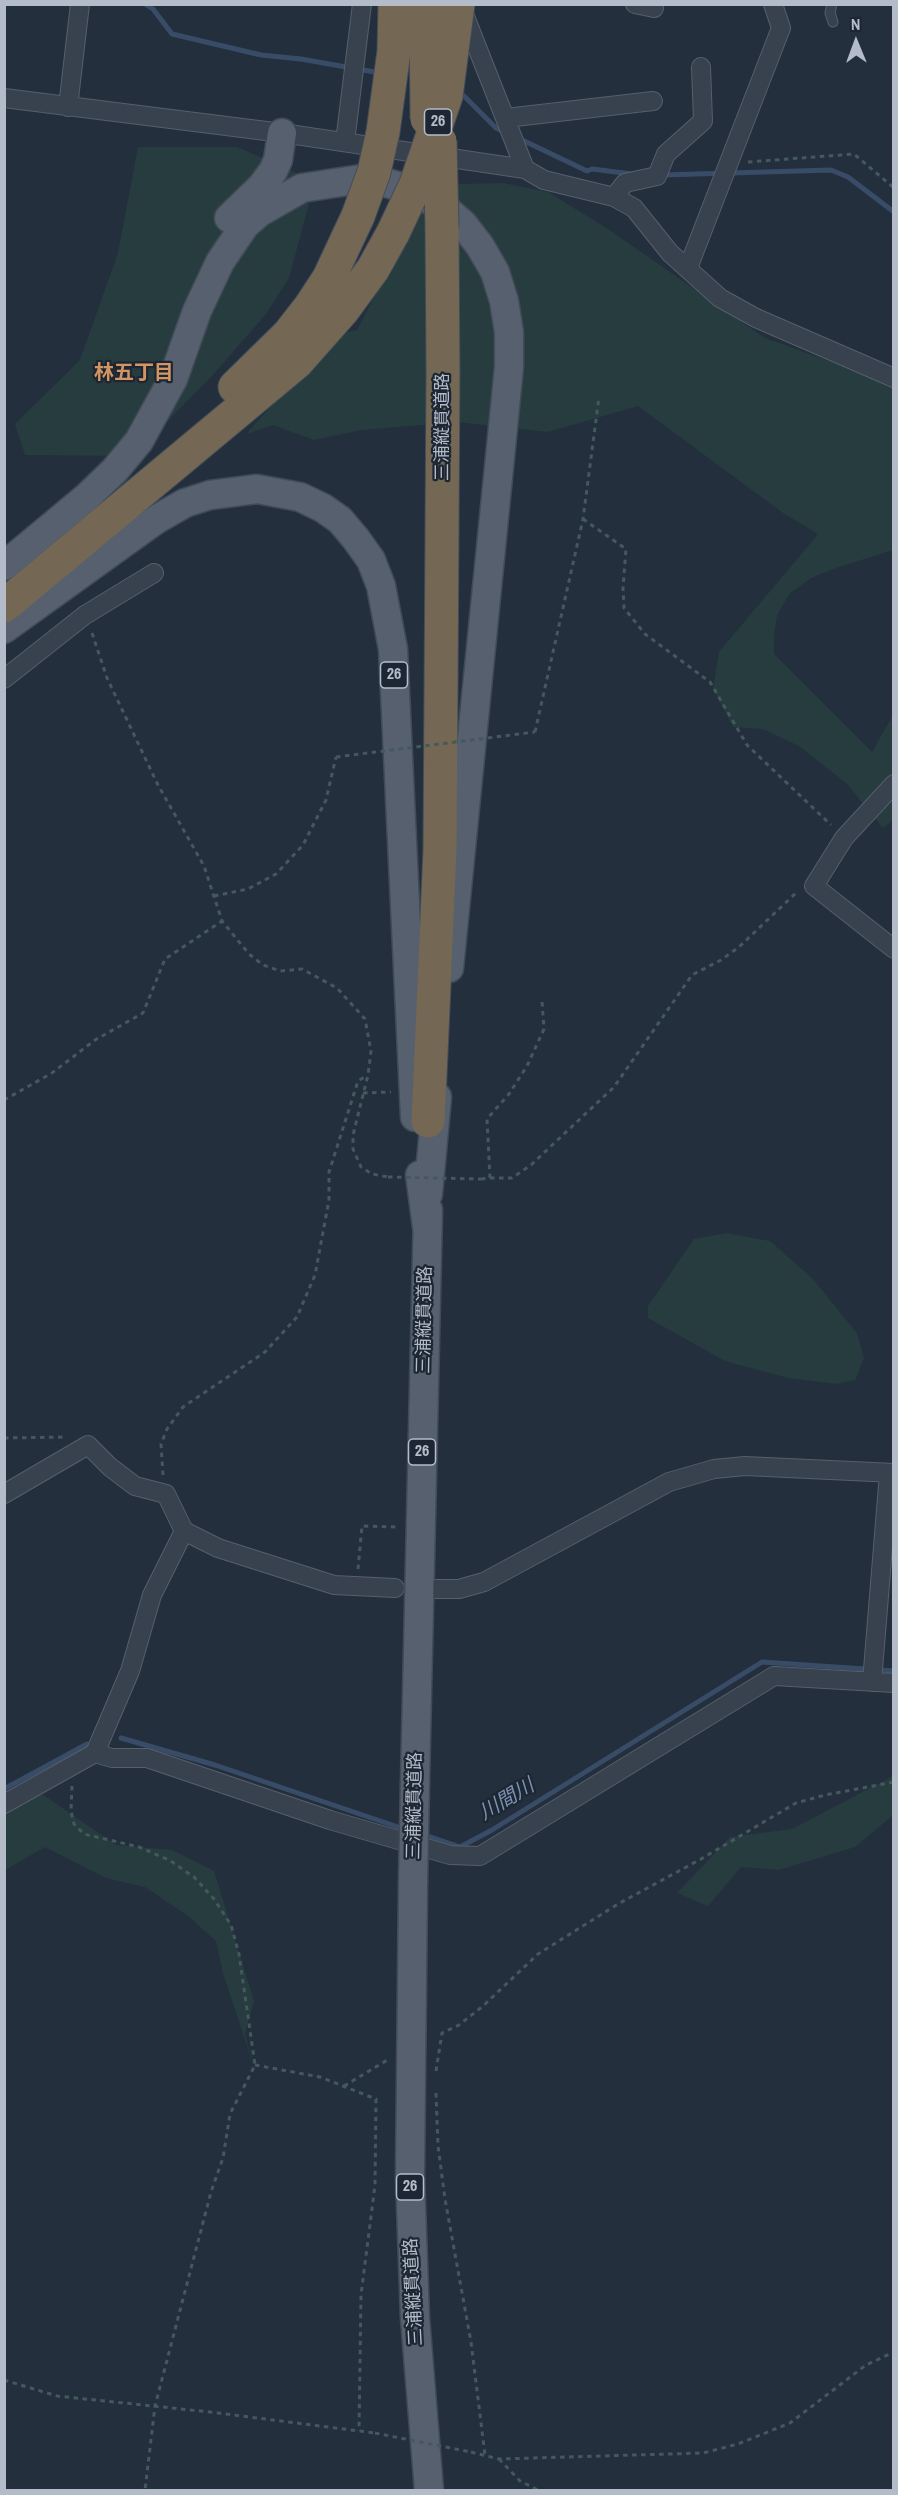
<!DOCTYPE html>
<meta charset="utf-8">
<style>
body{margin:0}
#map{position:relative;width:898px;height:2495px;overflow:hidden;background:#242f3e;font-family:"Archivo Narrow",sans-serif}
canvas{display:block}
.frame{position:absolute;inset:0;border:6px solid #b4bcc9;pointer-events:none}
.north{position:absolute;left:826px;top:12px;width:60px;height:60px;-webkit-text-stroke:4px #1d2633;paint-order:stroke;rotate:359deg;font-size:16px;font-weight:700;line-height:24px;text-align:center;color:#b4bcc9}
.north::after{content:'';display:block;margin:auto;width:21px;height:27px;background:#b4bcc9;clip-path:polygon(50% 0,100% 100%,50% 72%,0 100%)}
</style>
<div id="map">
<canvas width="898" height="2495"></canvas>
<div class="frame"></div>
<div class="north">N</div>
</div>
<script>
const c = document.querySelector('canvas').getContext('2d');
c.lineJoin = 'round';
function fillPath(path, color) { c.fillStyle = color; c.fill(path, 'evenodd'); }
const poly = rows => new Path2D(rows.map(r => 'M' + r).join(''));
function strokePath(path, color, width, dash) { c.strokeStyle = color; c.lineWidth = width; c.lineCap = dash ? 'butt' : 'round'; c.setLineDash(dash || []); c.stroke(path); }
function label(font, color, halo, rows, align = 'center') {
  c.font = font + ' "Archivo Narrow","Noto Sans JP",sans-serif'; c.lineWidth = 4.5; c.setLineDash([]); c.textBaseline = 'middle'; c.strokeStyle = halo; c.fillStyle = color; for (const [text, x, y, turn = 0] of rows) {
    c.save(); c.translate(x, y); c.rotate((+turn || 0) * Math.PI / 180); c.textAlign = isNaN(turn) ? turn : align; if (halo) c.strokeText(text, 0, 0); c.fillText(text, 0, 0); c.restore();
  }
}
fillPath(poly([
 [138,147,237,147,315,181,289,278,266,314,211,377,133,456,25,455,15,424,80,360,118,253],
 [503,183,548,192,608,229,765,338,893,384,893,550,833,569,811,578,789,594,777,616,774,635,774,654,872,752,893,715,893,820,883,828,846,783,799,746,763,729,733,727,713,689,719,652,818,534,783,513,638,406,548,432,457,422,362,430,314,440,273,425,246,434,335,335,357,330,421,207,459,184],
 [726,1233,770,1241,812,1278,857,1333,864,1358,855,1380,836,1384,788,1378,725,1361,648,1318,648,1306,694,1239],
 [893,1776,893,1815,855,1847,779,1870,741,1867,708,1906,677,1893,730,1837,792,1829],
 [42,1794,116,1845,172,1850,214,1871,254,2001,245,2034,255,2070,223,1973,216,1941,188,1916,145,1887,106,1878,45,1847,5,1870,5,1810]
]), '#263c3f');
strokePath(poly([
 [145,4,153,9,172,34,261,55,301,59,380,73],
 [458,90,496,128,504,132],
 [518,138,587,171,592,169,632,174],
 [663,175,831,170,848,177,894,212],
 [121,1738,215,1765,404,1829],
 [4,1789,87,1744],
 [422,1834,460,1847,492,1830,762,1662,894,1671]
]), '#394c67', 5);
const service = poly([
 [832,4,830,13,833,22]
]);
const minor = poly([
 [635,4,654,8],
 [462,9,525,169],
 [4,98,282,133,525,169,544,180,614,197,634,208,670,253,720,298,756,318,894,378],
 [68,107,80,4],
 [506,118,653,101],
 [345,142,362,4],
 [614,197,625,183,657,176,666,154,703,121,701,67],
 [688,268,781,28,773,4],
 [4,679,85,615,154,573],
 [894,784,844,838,814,886,894,949],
 [4,1494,88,1445,110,1467,135,1486,166,1494,184,1531,218,1548,334,1585,395,1588],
 [436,1589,459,1589,484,1582,669,1482,714,1469,745,1466,894,1473],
 [872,1682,889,1473],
 [95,1753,112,1758,147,1758,330,1820,450,1855,480,1856,774,1676,894,1683],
 [4,1804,95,1753,130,1671,152,1595,184,1531]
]);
const primary = poly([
 [229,218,262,186,273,171,278,160,282,133],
 [4,566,87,497,115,470,139,441,173,379,197,311,220,262,245,225,260,212,302,188,361,179,380,181,401,187,441,205,463,224,480,246,495,272,504,301,509,332,509,367,449,968],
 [4,629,157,519,185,503,210,495,257,489,300,497,323,508,340,520,356,539,371,560,381,586,393,649,415,1117],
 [420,1175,427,1227],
 [428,1194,437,1097],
 [415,1782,428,1210],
 [413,1883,410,2176,415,2318,429,2490]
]);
const motorway = poly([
 [235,387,289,334,310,307,329,278,358,216],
 [4,606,297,362,343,310,373,269,393,233],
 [428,1121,440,850,443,372,442,228]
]);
strokePath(service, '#565f6c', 11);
strokePath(minor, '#565f6c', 20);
strokePath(primary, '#414a57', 31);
strokePath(motorway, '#434c59', 35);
strokePath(poly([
 [748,162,854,154,894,188],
 [583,519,626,549,623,588,624,608,645,634,710,682,747,745,831,825],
 [92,633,107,678,158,785,204,866,222,921,249,954,263,965,280,971,302,969,337,988,365,1019,371,1051,368,1075,353,1135,353,1149,361,1167,372,1174,388,1177],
 [535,732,583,519,599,397],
 [214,896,248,889,276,874,303,845,326,800,336,757],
 [363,1093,391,1092],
 [4,1100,52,1073,95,1040,143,1013,165,959,222,921],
 [490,1178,512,1178,531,1165,614,1087,692,975,721,960,739,947,798,891],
 [481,1179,490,1178,487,1119,509,1094,527,1066,544,1029,542,1001],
 [4,1438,66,1437],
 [163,1475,161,1444,167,1429,183,1407,265,1352,297,1317,315,1275,329,1200,329,1172,358,1081,366,1076],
 [358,1569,362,1526,397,1527],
 [72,1786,71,1811,74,1824,84,1834,139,1847,169,1860,194,1877,214,1899,231,1925,239,1954,255,2065,230,2114,223,2158,211,2192,155,2406,145,2490],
 [255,2065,320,2077,376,2099,375,2185,361,2295,359,2431],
 [436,2071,442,2033,459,2025,483,2006,538,1954,618,1904,701,1859,796,1803,825,1795,894,1782],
 [344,2086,389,2059],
 [436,2093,438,2146,445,2199,471,2342,485,2455],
 [4,2380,57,2396,210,2412,375,2433],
 [471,2452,499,2459,703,2453,738,2444,790,2423,866,2365,894,2352],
 [499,2459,520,2481,538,2490]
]), '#44595c', 3, [4.5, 4.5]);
strokePath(service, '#38414e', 9);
strokePath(minor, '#38414e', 18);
strokePath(primary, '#56606e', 28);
strokePath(motorway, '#746855', 33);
const primaryBridge = poly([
 [413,1883,415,1782]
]);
const motorwayBridge = poly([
 [426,4,427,119],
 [440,141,442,228],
 [358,216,374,172,383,132,394,51,395,4],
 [393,233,416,184,446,96,458,4]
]);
strokePath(primaryBridge, '#414a57', 31, []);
strokePath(motorwayBridge, '#434c59', 35, []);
strokePath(poly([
 [336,757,535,732],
 [388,1177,481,1179],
 [375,2433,471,2452]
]), '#44595c', 3, [4.5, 4.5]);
strokePath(primaryBridge, '#56606e', 28);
strokePath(motorwayBridge, '#746855', 33);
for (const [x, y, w] of [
 [438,122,27],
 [394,675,27],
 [422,1452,27],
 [410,2187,27]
]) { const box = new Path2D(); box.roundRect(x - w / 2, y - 13, w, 26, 4.5); c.fillStyle = '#1d2633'; c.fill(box); strokePath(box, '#b4bcc9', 1.5); }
label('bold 16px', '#b4bcc9', null, [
 ["26",438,122],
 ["26",394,675],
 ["26",422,1452],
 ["26",410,2187]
]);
label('18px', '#b4bcc9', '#1d2633', [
 ["三浦縦貫道路",443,427,-90],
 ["三浦縦貫道路",425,1320,-89],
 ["三浦縦貫道路",415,1806,-89],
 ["三浦縦貫道路",414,2292,-93]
]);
label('bold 20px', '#d59563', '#1d2633', [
 ["林五丁目",134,374]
]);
label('italic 20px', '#7c92b1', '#1d2633', [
 ["川間川",507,1800,-31]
]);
</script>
